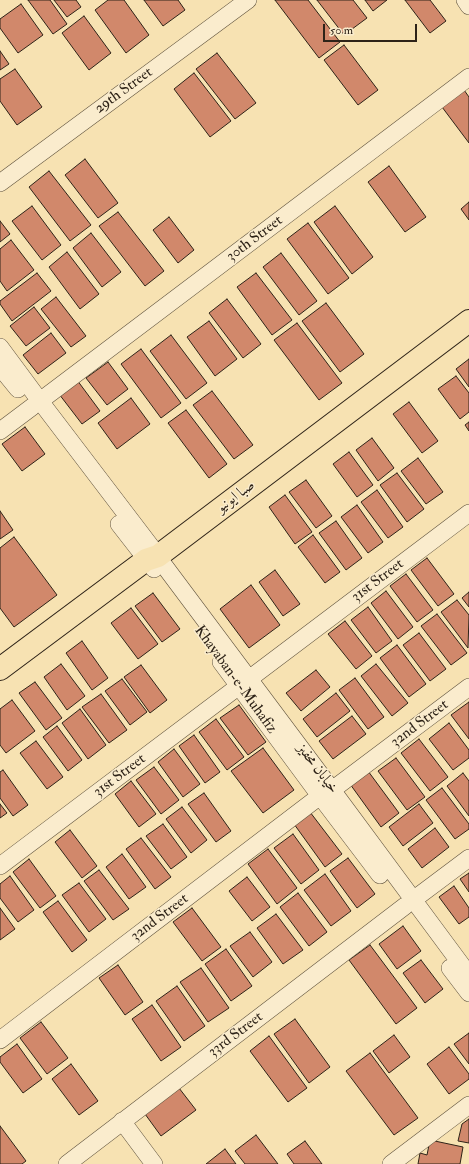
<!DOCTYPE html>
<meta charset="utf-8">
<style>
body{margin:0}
#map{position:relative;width:469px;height:1164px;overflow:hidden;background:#f7e2b2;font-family:"IM FELL Double Pica",serif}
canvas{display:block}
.scale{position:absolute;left:323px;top:24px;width:94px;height:18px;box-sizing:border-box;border:2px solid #2e2318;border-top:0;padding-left:5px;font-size:12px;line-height:14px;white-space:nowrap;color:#2e2318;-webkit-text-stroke:3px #faeccd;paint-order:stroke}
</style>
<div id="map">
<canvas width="469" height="1164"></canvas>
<div class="scale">50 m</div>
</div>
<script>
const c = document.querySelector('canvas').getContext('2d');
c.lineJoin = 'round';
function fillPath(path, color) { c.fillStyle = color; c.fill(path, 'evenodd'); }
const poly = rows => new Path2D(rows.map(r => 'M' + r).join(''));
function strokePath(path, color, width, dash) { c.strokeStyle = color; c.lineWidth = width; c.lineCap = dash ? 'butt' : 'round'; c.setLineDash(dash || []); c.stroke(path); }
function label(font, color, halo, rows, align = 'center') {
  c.font = font + ' "IM FELL Double Pica",Amiri,serif'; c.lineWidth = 3; c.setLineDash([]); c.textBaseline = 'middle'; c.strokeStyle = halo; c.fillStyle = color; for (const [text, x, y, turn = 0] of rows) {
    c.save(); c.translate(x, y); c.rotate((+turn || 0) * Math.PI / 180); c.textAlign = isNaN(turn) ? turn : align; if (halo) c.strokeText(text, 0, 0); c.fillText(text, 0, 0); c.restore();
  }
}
const building = poly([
 [28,0,50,0,67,24,53,34,28,0],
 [54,0,76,0,81,7,67,17,54,0],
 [108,0,124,0,149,35,126,53,95,10,108,0],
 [144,0,178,0,185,10,163,26,144,0],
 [275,0,308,0,340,42,319,58,275,0],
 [317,0,353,0,367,18,344,35,317,0],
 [365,0,387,0,373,11,365,0],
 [405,0,430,0,446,21,430,33,405,0],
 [21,4,43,35,18,53,0,28,0,19,21,4],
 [84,16,111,53,89,70,62,33,84,16],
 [344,45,378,90,358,105,324,60,344,45],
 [0,51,9,64,0,70,0,51],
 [217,53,256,103,235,119,196,69,217,53],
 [15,69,42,107,17,125,0,101,0,79,15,69],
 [194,73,231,121,210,137,174,89,194,73],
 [464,90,469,97,469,143,442,107,464,90],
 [85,159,118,203,98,218,65,175,85,159],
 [389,166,426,217,405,232,368,182,389,166],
 [49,171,91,225,70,241,29,187,49,171],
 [469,202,469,220,461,209,469,202],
 [32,206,61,245,42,260,12,221,32,206],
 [335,206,373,257,352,274,314,222,335,206],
 [118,212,164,271,145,286,99,226,118,212],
 [169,217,194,250,178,263,153,230,169,217],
 [0,221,10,234,0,242,0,221],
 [308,223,349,278,328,294,287,239,308,223],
 [91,233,121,272,102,287,73,248,91,233],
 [11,240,34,270,7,291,0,281,0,249,11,240],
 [67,252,99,294,80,309,49,267,67,252],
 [281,253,317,301,299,315,263,267,281,253],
 [37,273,51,291,12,321,0,304,0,301,37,273],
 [256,273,292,320,272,335,237,287,256,273],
 [56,297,86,336,71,347,41,309,56,297],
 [227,299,261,344,243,358,209,313,227,299],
 [326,303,364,354,340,372,302,321,326,303],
 [34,307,50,328,26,346,10,326,34,307],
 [209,321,237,359,215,376,187,337,209,321],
 [297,323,342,383,319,400,274,340,297,323],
 [51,333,66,353,38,374,23,355,51,333],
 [171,335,207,383,186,399,150,351,171,335],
 [141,349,181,403,161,418,121,364,141,349],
 [469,359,469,387,456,369,469,359],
 [108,362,128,389,107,405,86,378,108,362],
 [456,376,469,393,469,412,460,419,438,389,456,376],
 [77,380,100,411,82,424,59,394,77,380],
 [212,391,253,445,234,459,193,405,212,391],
 [131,398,150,424,117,449,98,423,131,398],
 [409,402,438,441,422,453,393,414,409,402],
 [186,410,227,464,209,478,168,423,186,410],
 [469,422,469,431,465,425,469,422],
 [25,427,45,454,22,471,2,444,25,427],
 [372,438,394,468,378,481,356,450,372,438],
 [349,452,373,485,357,497,333,464,349,452],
 [418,458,443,492,426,504,401,471,418,458],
 [397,473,424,509,407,522,380,485,397,473],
 [306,480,332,516,316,528,289,492,306,480],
 [377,490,403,527,388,538,361,502,377,490],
 [285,495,312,532,295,544,269,507,285,495],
 [357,505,383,542,368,553,341,517,357,505],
 [0,511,13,530,0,539,0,511],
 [336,521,362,558,346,570,319,533,336,521],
 [313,535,340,572,325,583,298,547,313,535],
 [14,537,57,595,14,627,0,608,0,548,14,537],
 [427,558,454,594,438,606,411,570,427,558],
 [275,570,300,604,283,616,259,582,275,570],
 [406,574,433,610,417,622,390,586,406,574],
 [251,585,280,625,249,648,220,609,251,585],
 [386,591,413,627,398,639,371,603,386,591],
 [469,592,469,607,462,598,469,592],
 [153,593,180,629,162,642,135,606,153,593],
 [457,600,469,615,468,648,441,612,457,600],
 [368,607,392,641,376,653,351,620,368,607],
 [131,608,158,644,138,659,111,623,131,608],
 [437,614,467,653,451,665,421,626,437,614],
 [345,621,372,656,356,669,328,634,345,621],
 [419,633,446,669,430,681,403,645,419,633],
 [82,641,108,678,92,690,66,653,82,641],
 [397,645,426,684,409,697,380,658,397,645],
 [61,664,85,696,67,710,44,677,61,664],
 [376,664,408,703,392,716,361,676,376,664],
 [141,665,167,700,150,713,124,677,141,665],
 [316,670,330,687,301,711,286,693,316,670],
 [355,678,384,717,368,729,339,690,355,678],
 [122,679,147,712,130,725,105,691,122,679],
 [35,682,62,718,46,730,19,693,35,682],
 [336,693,350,711,317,737,303,719,336,693],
 [101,694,127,730,109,743,82,707,101,694],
 [12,700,35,731,6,753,0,745,0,709,12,700],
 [469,702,469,739,451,715,469,702],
 [239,705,266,742,248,755,220,718,239,705],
 [80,709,106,745,88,759,62,723,80,709],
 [352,716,366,734,333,759,319,741,352,716],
 [216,719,244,757,227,770,199,732,216,719],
 [449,723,469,750,469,758,453,770,429,739,449,723],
 [57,726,82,760,68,771,43,737,57,726],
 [194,735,220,772,205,783,179,746,194,735],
 [419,739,448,777,430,791,401,753,419,739],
 [36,741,63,777,47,789,20,753,36,741],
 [263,748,294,790,263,813,231,771,263,748],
 [174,749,200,784,183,797,158,762,174,749],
 [396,758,425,797,407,810,378,771,396,758],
 [154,767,179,800,161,814,136,780,154,767],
 [3,770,28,805,13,816,0,798,0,772,3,770],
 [368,771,399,813,381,827,350,784,368,771],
 [463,773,469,781,469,816,447,786,463,773],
 [131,781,156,814,139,827,115,794,131,781],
 [442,788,469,824,469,829,455,839,426,800,442,788],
 [204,793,231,831,216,842,188,804,204,793],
 [0,804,7,813,0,818,0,804],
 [419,804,433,823,403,846,389,827,419,804],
 [182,807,207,840,191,853,166,819,182,807],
 [310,812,342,854,325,867,294,824,310,812],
 [163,824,187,857,171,869,146,836,163,824],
 [435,828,449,847,422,868,408,849,435,828],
 [70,830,97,866,82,878,55,842,70,830],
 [293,834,319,870,301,884,274,848,293,834],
 [141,838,171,877,155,889,126,849,141,838],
 [268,849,297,888,277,904,248,864,268,849],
 [122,854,146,887,129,899,106,867,122,854],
 [348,858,375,894,357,908,330,871,348,858],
 [29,859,56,896,40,908,13,872,29,859],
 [99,870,129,909,113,920,84,881,99,870],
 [469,873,469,892,460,879,469,873],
 [325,874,351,911,331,926,304,890,325,874],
 [10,876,34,910,18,922,0,898,0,884,10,876],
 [247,877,270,907,252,921,229,891,247,877],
 [79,883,106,919,89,932,62,895,79,883],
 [454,886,469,908,469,917,459,924,439,897,454,886],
 [298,893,327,932,309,946,280,907,298,893],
 [58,901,87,940,72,952,43,912,58,901],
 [0,908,15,929,0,940,0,908],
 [192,908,221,947,202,961,173,922,192,908],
 [276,914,303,950,283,964,257,928,276,914],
 [403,926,421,951,397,969,379,944,403,926],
 [250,932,272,962,253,977,230,946,250,932],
 [370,945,417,1008,396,1024,349,960,370,945],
 [226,949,252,986,231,1001,205,964,226,949],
 [421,960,443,989,425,1003,403,973,421,960],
 [118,965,143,1002,125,1015,99,978,118,965],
 [201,968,229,1008,208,1022,180,982,201,968],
 [177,986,205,1026,184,1041,156,1001,177,986],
 [152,1005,181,1047,161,1061,132,1019,152,1005],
 [295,1019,330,1067,309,1083,274,1034,295,1019],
 [41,1022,68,1058,47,1074,20,1038,41,1022],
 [469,1033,469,1064,454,1044,469,1033],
 [394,1035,410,1057,389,1073,373,1051,394,1035],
 [269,1036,307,1088,288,1102,250,1051,269,1036],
 [17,1044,42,1079,23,1093,0,1062,0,1057,17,1044],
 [449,1047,469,1074,469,1079,449,1094,427,1064,449,1047],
 [370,1053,418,1118,394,1135,346,1071,370,1053],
 [71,1064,98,1101,79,1115,52,1079,71,1064],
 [179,1088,196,1110,161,1136,145,1114,179,1088],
 [469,1119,469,1143,458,1141,462,1124,469,1119],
 [0,1126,26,1161,22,1164,0,1164,0,1126],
 [256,1135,278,1164,245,1164,235,1151,256,1135],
 [430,1140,463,1147,460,1164,418,1164,420,1153,427,1155,430,1140],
 [305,1141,322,1164,294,1164,287,1154,305,1141],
 [225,1149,236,1164,206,1164,225,1149]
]);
fillPath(building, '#d1886b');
strokePath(building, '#2e2318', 1);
const minor = poly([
 [465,0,469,6],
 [0,183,248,0],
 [0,347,40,401,158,556,163,564,332,790,469,975],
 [0,367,18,389],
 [40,401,469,77],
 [0,431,32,407],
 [119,524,154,569],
 [221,662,320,796,380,875],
 [249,679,469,513],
 [332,790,469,687],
 [0,866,239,686],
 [413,900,469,858],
 [450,968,469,993],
 [0,1040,320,796],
 [122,1121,154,1164],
 [67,1164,405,906],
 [391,1164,469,1105]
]);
const major = poly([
 [0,669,146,560,158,556,469,321]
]);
strokePath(minor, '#60533e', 18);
strokePath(major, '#2e2318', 24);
strokePath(minor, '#faeccd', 17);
strokePath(major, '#f7e2b2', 22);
label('15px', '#2e2318', '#faeccd', [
 ["29th Street",124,91,-36],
 ["30th Street",255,239,-37],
 ["صبا ایونیو",236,497,-37],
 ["31st Street",378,581,-37],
 ["Khayaban-e-Muhafiz",235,680,54],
 ["32nd Street",420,724,-37],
 ["خیابان محفیز",317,769,53],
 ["31st Street",120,776,-37],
 ["32nd Street",160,918,-37],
 ["33rd Street",236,1035,-37]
]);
</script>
